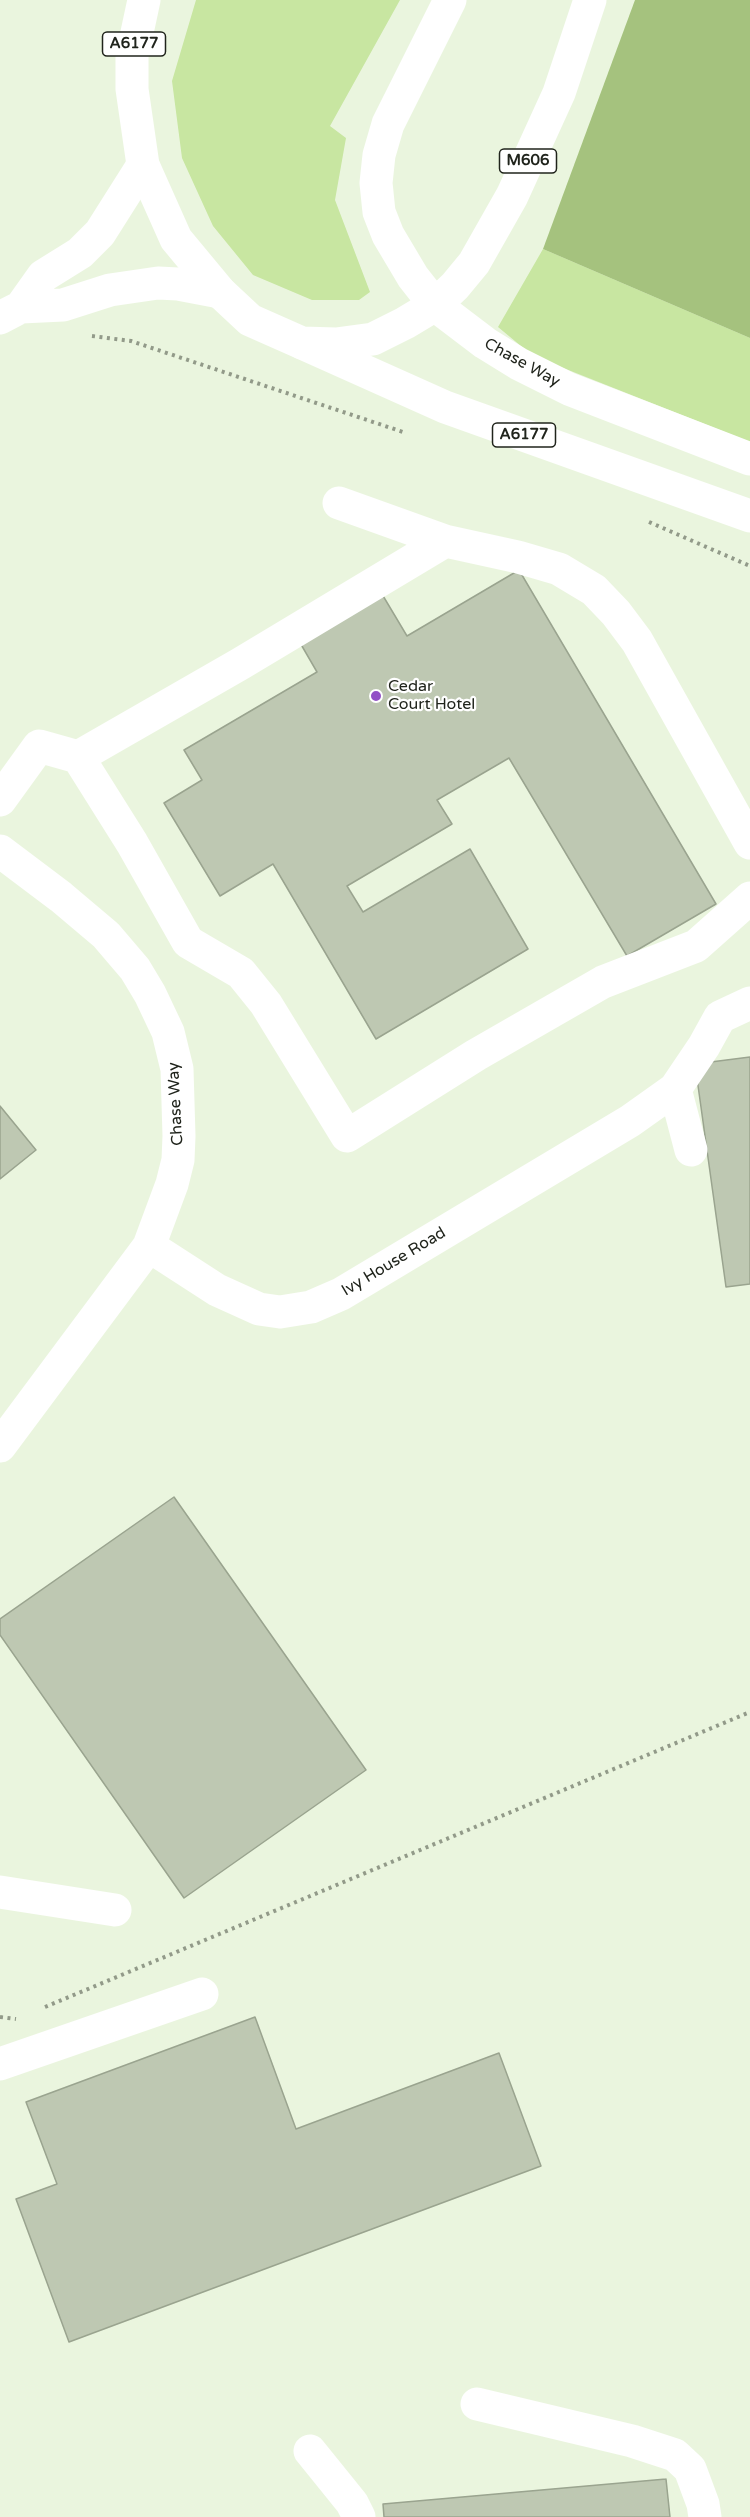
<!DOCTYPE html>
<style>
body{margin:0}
canvas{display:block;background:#eaf5de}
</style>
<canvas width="750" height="2517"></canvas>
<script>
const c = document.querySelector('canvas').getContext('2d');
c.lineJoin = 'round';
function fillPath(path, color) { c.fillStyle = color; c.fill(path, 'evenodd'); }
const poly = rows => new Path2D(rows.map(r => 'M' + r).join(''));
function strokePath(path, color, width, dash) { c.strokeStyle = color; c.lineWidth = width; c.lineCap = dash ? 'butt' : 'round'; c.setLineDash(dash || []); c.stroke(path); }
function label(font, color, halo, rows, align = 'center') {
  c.font = font + ' "Varela Round",sans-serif'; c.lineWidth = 4.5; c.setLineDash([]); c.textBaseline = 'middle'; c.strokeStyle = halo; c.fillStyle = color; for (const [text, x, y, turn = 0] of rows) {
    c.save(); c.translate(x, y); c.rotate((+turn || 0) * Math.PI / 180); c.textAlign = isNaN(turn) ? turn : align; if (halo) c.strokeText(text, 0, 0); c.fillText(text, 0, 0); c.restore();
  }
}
fillPath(poly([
 [196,0,400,0,330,126,346,138,335,200,370,292,359,300,312,300,253,275,213,226,182,158,172,81],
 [543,249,750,338,750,442,533,356,498,327]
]), '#c8e6a1');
fillPath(poly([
 [635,0,750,0,750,338,543,249]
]), '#a5c27e');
const building = poly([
 [519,570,716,904,627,956,509,758,437,800,452,824,347,886,363,912,470,849,528,949,376,1039,273,864,220,896,164,803,202,780,184,750,317,672,288,622,370,574,407,636,519,570],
 [750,1057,750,1284,726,1287,695,1064,750,1057],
 [0,1106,36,1150,0,1179,0,1106],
 [174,1497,366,1770,184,1898,0,1635,0,1619,174,1497],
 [255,2017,296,2129,499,2053,541,2166,69,2342,16,2199,57,2184,26,2102,255,2017],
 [666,2479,670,2517,384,2517,383,2504,666,2479]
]);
fillPath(building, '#bec8b2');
strokePath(building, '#9aa48f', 1.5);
strokePath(poly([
 [92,336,131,341,406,433],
 [649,522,750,566],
 [45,2007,750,1712],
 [0,2017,16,2019]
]), '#929a89', 4, [3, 4.5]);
strokePath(poly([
 [21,307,63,305,110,290,158,283,178,284,220,292],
 [0,318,21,307,43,276,80,253,100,233,143,165],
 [339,503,445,541],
 [78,757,240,664,445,541,518,557,559,569,594,590,616,613,637,641,750,843],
 [0,800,39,746,78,757,132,843,188,942,241,973,266,1004,347,1136,476,1055,603,982,696,946,750,898],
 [0,851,61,897,106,935,135,969,150,994,168,1032,177,1069,179,1136,178,1160,172,1184,149,1246,0,1446],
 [675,1089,691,1150],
 [149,1246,217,1290,259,1309,280,1312,311,1307,341,1294,630,1121,675,1089,704,1046,720,1017,750,1003],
 [0,1892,115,1910],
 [0,2064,202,1994],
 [477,2404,632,2441,675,2455,690,2469,703,2504,705,2517],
 [310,2451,352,2503,359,2517]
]), '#fff', 33);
strokePath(poly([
 [435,305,485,343,519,364,569,389,750,459],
 [302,343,445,407,750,516]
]), '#fff', 33);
strokePath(poly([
 [144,0,132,56,132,89,143,165,176,239,220,292,250,320,302,343,336,344,373,339,405,323,435,305,455,286,474,263,512,196,559,93,590,0],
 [435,305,413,277,388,235,379,212,376,183,379,155,388,124,450,0]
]), '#fff', 33);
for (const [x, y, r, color] of [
 [376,696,6,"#9250c6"]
]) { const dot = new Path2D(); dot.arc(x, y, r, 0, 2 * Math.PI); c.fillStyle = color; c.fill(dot); strokePath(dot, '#fff', 2); }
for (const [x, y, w] of [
 [134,44,63],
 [528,161,57],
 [524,435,63]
]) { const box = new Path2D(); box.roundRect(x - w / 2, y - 12, w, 24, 4.5); c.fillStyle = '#fff'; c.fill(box); strokePath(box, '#20241c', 1.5); }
label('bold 15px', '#20241c', null, [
 ["A6177",134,44],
 ["M606",528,161],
 ["A6177",524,435]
]);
label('16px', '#20241c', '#fff', [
 ["Chase Way",522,363,29],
 ["Chase Way",176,1104,-93],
 ["Ivy House Road",394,1262,-31]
]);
label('16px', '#20241c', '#fff', [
 ["Cedar",388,687],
 ["Court Hotel",388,705]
], 'left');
</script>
